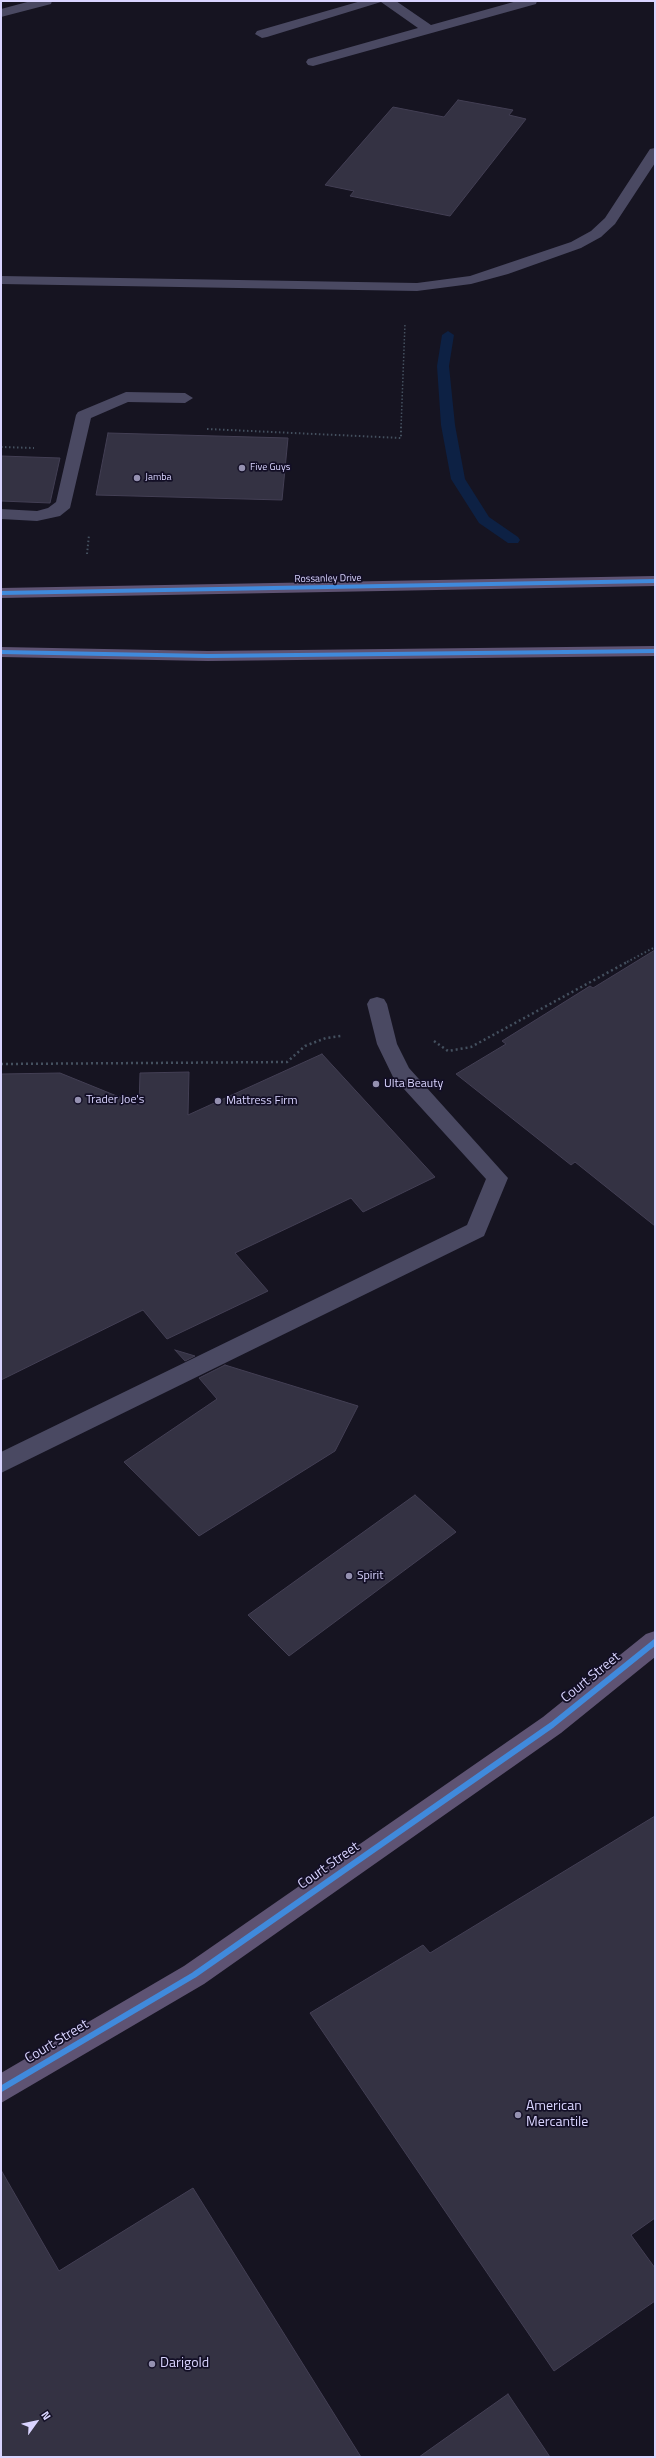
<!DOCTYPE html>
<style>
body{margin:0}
#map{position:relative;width:656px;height:2458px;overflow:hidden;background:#161421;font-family:"Titillium Web",sans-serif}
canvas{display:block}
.frame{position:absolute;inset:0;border:2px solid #d9d4ff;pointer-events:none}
.north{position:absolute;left:16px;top:2402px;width:40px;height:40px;-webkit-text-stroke:3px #130f26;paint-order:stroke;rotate:57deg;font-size:11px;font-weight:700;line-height:16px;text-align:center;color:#d9d4ff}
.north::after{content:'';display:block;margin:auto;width:14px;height:18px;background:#d9d4ff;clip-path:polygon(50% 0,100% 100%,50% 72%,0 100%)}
</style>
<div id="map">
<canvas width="656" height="2458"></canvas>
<div class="frame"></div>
<div class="north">N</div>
</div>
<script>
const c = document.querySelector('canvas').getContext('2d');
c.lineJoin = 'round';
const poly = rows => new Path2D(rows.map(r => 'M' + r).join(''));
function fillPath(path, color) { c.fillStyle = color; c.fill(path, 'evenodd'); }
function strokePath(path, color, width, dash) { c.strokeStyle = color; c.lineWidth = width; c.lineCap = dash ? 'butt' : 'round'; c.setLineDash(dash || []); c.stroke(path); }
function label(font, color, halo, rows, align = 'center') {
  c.font = font + ' "Titillium Web",sans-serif'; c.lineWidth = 3.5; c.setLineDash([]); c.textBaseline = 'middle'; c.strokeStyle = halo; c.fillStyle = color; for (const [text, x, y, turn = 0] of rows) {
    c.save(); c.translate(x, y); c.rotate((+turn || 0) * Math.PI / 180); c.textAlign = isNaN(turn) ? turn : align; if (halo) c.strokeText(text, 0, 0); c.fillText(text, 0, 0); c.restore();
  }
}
fillPath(poly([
 [448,331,454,335,449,366,455,425,465,479,489,517,518,537,520,540,518,543,508,543,479,523,451,479,441,425,437,366,442,335,448,331]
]), '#0d2144');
const building = poly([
 [458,100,513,110,509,115,526,119,450,216,350,196,354,191,325,185,393,107,444,117,458,100],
 [108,433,288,438,282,500,96,495,108,433],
 [1,456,60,458,50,503,1,501,1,456],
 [655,950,655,1226,575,1162,571,1165,456,1074,506,1044,502,1041,590,986,593,988,655,950],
 [322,1054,435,1177,363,1212,351,1198,235,1253,268,1291,167,1339,143,1310,1,1380,1,1074,60,1073,139,1105,140,1073,189,1072,188,1115,322,1054],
 [175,1350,195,1356,185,1361,175,1350],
 [225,1365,358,1406,335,1451,199,1536,124,1462,217,1399,199,1378,225,1365],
 [415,1495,456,1532,289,1656,248,1615,415,1495],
 [655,1816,655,2218,631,2235,655,2268,655,2301,554,2371,310,2013,423,1945,430,1953,655,1816],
 [1,2170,59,2271,193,2188,361,2457,1,2457,1,2170],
 [508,2394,550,2457,419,2457,508,2394]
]);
fillPath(building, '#343243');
strokePath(building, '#433f54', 1);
strokePath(poly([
 [401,428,405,323]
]), '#44505f', 1.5, [1.5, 2]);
strokePath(poly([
 [207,429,401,438,401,427],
 [1,447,34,448],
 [87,554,89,535],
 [627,962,655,947]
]), '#44505f', 2, [1.5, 2.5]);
strokePath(poly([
 [434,1041,448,1051,471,1047,629,961],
 [1,1064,287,1062,305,1046,326,1038,341,1036]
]), '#44505f', 2.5, [2, 3]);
fillPath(poly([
 [31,1,52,1,51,4,1,17,1,9,31,1],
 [361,1,396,1,431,25,517,1,537,1,536,4,313,66,308,65,306,62,308,59,418,28,381,2,267,37,262,38,255,34,257,31,361,1],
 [655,148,655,163,615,224,601,237,581,248,508,274,471,284,417,291,1,284,1,276,417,283,470,276,571,242,591,231,605,218,650,149,655,148],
 [126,392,185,393,193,398,185,403,128,402,91,418,70,508,60,516,37,521,1,519,1,509,37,511,48,508,56,502,76,415,78,412,126,392],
 [377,997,384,999,387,1004,397,1044,409,1068,508,1178,484,1236,1,1473,1,1452,467,1225,486,1179,393,1077,377,1044,367,1004,370,999,377,997]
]), '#4a4962');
fillPath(poly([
 [655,576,655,586,1,598,1,588,655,576],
 [655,646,655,656,208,661,1,657,1,647,208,651,655,646],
 [655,1631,655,1657,561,1733,204,1984,1,2103,1,2073,184,1966,543,1717,646,1634,655,1631]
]), '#5e5373');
strokePath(poly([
 [1,593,655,581],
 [1,652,208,656,655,651]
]), '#408adc', 4);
strokePath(poly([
 [1,2089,194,1975,552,1725,655,1642]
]), '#408adc', 6);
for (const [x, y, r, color] of [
 [242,468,4,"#9591b1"],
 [137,478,4,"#9591b1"],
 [376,1084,4,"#9591b1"],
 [78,1100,4,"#9591b1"],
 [218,1101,4,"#9591b1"],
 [349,1576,4,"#9591b1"],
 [518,2115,4,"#9591b1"],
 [152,2364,4,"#9591b1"]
]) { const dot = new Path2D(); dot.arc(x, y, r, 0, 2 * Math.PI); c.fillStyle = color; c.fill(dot); strokePath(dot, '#130f26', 1.5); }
label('10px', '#d9d4ff', '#130f26', [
 ["Five Guys",250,468],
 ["Jamba",145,478]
], 'left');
label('10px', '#d9d4ff', '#130f26', [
 ["Rossanley Drive",328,579,-1]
]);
label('12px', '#d9d4ff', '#130f26', [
 ["Ulta Beauty",384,1084],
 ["Trader Joe's",86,1100],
 ["Mattress Firm",226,1101],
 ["Spirit",357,1576]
], 'left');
label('14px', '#d9d4ff', '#130f26', [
 ["Court Street",591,1678,-39],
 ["Court Street",329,1866,-35],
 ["Court Street",57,2042,-31]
]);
label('14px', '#d9d4ff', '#130f26', [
 ["American",526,2107],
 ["Mercantile",526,2123],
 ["Darigold",160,2364]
], 'left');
</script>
